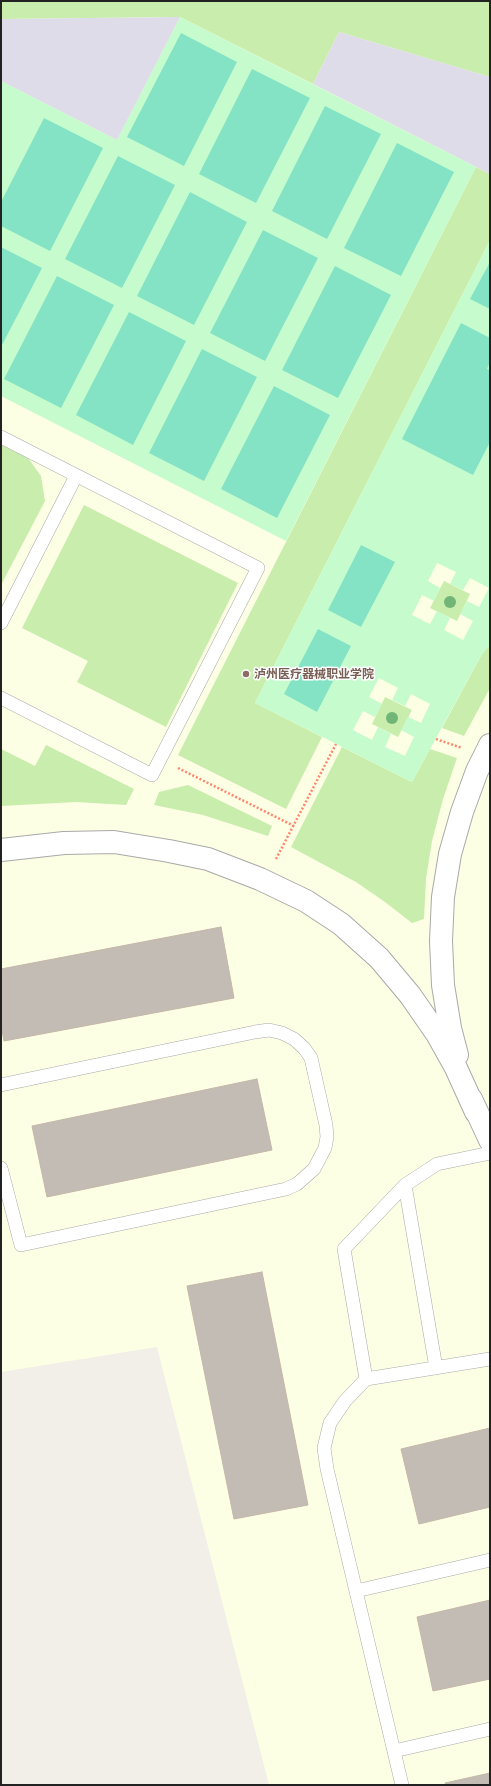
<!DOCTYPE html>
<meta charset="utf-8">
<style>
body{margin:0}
#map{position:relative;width:491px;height:1786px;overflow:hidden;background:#f2efe8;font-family:Commissioner,sans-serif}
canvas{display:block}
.frame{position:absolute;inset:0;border:2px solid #222;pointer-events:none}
</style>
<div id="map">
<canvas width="491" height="1786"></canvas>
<div class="frame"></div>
</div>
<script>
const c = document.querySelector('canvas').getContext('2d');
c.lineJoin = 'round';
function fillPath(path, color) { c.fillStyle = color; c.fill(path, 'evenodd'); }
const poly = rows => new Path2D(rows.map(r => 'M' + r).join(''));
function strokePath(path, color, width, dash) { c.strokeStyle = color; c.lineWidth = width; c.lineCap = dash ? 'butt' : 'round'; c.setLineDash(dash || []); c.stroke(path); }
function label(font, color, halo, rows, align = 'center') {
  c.font = font + ' Commissioner,"Noto Sans SC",sans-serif'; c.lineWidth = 3; c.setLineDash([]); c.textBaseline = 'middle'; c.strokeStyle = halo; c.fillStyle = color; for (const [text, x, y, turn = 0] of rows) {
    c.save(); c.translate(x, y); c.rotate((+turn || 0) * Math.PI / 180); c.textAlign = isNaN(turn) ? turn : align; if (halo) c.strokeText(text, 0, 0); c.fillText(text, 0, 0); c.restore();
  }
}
fillPath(poly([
 [1,1,490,1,490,1785,269,1785,157,1347,1,1372]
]), '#fdffe4');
fillPath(poly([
 [1,1,490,1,490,77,339,32,313,84,180,17,1,19],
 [476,167,490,174,490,240,255,703,322,737,286,809,178,755],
 [1,444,28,458,41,476,45,501,1,585],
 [84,505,238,583,166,727,77,682,88,661,22,628],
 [444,581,470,594,457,621,430,608],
 [490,645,490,688,464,736,442,728,482,654],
 [385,697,412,710,398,737,372,724],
 [46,745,134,789,126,805,76,802,1,806,1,749,35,766],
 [342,747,412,782,430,749,457,758,443,799,432,841,426,879,424,919,412,923,385,902,356,882,291,847],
 [188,785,272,826,268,836,203,815,154,805,159,792]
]), '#c9edad');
fillPath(poly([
 [180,17,476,167,286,541,1,396,1,81,117,140],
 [490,240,490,645,482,654,412,782,255,703],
 [437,563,456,572,450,584,463,590,470,578,489,588,479,607,467,601,460,614,473,621,463,640,444,630,450,618,437,611,430,624,412,615,422,595,434,601,440,588,428,581],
 [379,678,398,688,392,700,405,706,411,694,430,704,421,723,408,717,401,730,414,737,405,756,385,747,391,734,378,727,372,740,353,730,363,711,375,717,382,704,369,697]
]), '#c6fccd');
fillPath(poly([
 [181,33,237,62,184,166,127,137],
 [252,69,310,98,256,203,199,174],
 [325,106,381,134,327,239,272,211],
 [44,118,103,148,50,251,1,226,1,202],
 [397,143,454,172,401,276,344,248],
 [118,156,175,185,122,288,65,259],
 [190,192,247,222,194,325,137,296],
 [263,230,318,258,265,361,210,333],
 [1,247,42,268,1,347],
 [490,262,490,309,470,299],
 [335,266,391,295,338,398,282,370],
 [57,276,114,305,61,408,4,379],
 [129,312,186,341,133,445,76,415],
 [461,323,490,338,490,362,487,369,490,370,490,442,473,475,402,439],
 [202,349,257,377,204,481,149,453],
 [274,386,330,415,277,518,221,489],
 [361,545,395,562,361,627,328,610],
 [318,629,351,646,317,712,284,694]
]), '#84e3c4');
fillPath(poly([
 [180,17,117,140,1,81,1,19],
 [339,32,490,77,490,174,313,84]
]), '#dddce8');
const building = poly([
 [221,927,234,998,4,1041,1,1025,1,969,221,927],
 [257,1079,272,1150,47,1197,32,1126,257,1079],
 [262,1272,308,1505,234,1519,187,1286,262,1272],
 [490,1428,490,1507,419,1524,401,1449,490,1428],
 [490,1600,490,1679,433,1691,417,1617,490,1600],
 [490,1773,490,1785,446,1785,445,1783,490,1773]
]);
fillPath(building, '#c3bcb4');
strokePath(building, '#c5b7aa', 1);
const lane = poly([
 [1,437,258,568,152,775,1,698],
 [1,623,76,476],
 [1,1085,255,1032,269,1030,282,1033,294,1039,304,1048,311,1058,326,1125,327,1137,325,1148,314,1169,297,1184,286,1189,21,1245,1,1168],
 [490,1153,437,1164,405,1185,344,1249,366,1379,490,1359],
 [405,1185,436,1368],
 [366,1379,345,1401,330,1423,324,1448,327,1469,402,1785],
 [356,1591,490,1560],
 [394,1751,490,1729]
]);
const street = poly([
 [1,850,64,843,114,842,169,851,208,859,260,879,306,901,341,924,379,958,410,995,437,1034,456,1068,476,1112],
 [457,1055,450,1028,443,985,441,941,443,897,450,854,462,812,477,771,490,745],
 [471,1099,490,1140]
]);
strokePath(lane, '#a9a9a9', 14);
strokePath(street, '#a9a9a9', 24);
strokePath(poly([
 [436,739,462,748],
 [178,768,294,826],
 [276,859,336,744]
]), '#ff856d', 2.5, [2, 2]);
strokePath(lane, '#fff', 13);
strokePath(street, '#fff', 22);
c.fillStyle = '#71b677';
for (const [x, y] of [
 [450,602],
 [392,718]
]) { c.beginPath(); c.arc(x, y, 6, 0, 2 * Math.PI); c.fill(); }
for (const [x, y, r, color] of [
 [246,674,4,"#8d6e63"]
]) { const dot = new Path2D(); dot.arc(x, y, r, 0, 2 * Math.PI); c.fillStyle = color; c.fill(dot); strokePath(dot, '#fff', 1.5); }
label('bold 12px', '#785e54', '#fff', [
 ["泸州医疗器械职业学院",254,674]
], 'left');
</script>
